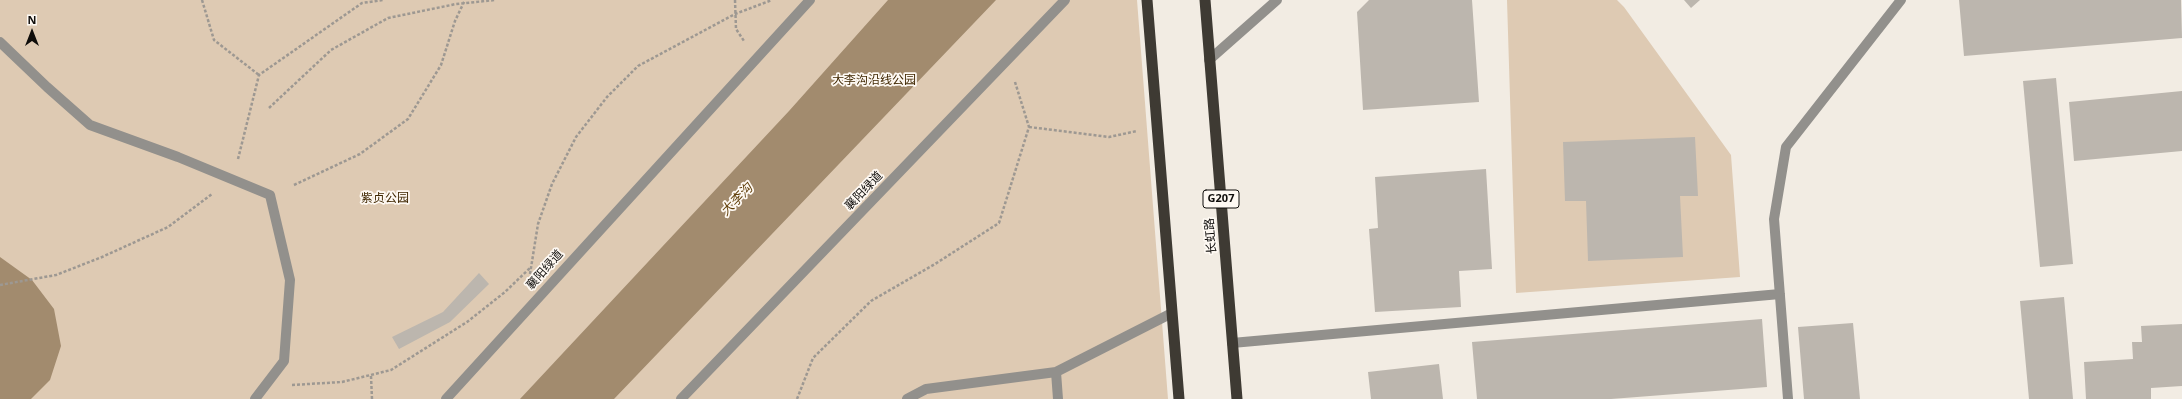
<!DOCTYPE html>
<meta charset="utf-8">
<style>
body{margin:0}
#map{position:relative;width:2182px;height:399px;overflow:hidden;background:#f2ece3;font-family:"Open Sans",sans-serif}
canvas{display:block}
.north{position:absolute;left:12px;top:12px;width:40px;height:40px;-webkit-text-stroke:3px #fef9f3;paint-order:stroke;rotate:0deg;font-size:11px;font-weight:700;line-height:16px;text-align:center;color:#0f0d0b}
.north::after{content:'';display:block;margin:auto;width:14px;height:18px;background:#0f0d0b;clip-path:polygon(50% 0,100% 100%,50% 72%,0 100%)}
</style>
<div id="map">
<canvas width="2182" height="399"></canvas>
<div class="north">N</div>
</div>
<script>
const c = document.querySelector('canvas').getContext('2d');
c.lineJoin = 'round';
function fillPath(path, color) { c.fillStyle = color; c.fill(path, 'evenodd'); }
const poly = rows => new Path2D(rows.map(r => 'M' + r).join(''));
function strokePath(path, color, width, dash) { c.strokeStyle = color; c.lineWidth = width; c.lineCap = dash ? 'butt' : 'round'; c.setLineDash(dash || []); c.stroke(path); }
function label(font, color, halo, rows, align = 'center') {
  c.font = font + ' "Open Sans","Noto Sans SC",sans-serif'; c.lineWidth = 3.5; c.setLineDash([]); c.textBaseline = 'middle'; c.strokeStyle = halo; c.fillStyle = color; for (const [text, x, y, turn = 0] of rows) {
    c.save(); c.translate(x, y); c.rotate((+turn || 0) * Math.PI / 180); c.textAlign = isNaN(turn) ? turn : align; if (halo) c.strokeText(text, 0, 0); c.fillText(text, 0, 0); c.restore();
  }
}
fillPath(poly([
 [0,0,1137,0,1168,399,0,399],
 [1507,0,1617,0,1624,7,1731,155,1740,277,1516,293]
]), '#decab3');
fillPath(poly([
 [888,0,996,0,614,399,520,399,789,111],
 [0,257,32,280,54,309,61,346,50,380,31,399,0,399]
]), '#a28b6e');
fillPath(poly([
 [1369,0,1472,0,1479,102,1363,110,1357,12],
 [1684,0,1700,0,1691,8],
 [1959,0,2181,0,2182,38,1964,56],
 [2056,78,2073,264,2040,267,2023,81],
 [2182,91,2182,151,2074,161,2069,102],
 [1695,137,1698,196,1680,196,1683,257,1588,261,1586,201,1565,201,1563,142],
 [1486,169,1492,269,1459,271,1461,307,1375,312,1369,229,1378,228,1375,177],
 [479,273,489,284,450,322,399,349,392,337,443,312],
 [2064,297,2073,399,2029,399,2020,301],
 [1762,319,1767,387,1611,399,1477,399,1472,342],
 [1853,323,1860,399,1804,399,1798,327],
 [2182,324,2182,386,2151,388,2151,399,2086,399,2084,362,2133,359,2132,342,2142,342,2141,326],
 [1439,364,1443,399,1371,399,1368,372]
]), '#bcb6ae');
strokePath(poly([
 [202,0,214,40,259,75],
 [735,0,736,29,744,41],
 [269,108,331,50,388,18,456,4,495,0],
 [1029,127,1109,137,1137,131],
 [238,159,259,75,362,3,383,0],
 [294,185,360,154,408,119,441,65,455,21,465,0],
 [530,274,538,224,552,184,576,137,607,97,638,66,735,14,772,0],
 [0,285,56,275,102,257,168,227,212,194],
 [371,376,372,399],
 [292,385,342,382,391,370,467,322,505,292,531,267],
 [797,399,813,358,871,301,935,264,999,223,1029,127,1015,82]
]), '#9d9892', 2.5, [3, 2]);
strokePath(poly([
 [1209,60,1277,0],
 [907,399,926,389,1056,372],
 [1058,399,1056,372,1172,313]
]), '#92908c', 10);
strokePath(poly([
 [0,42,47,87,90,125,178,157,270,195,290,280,284,361,255,399]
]), '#92908c', 10);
strokePath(poly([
 [1232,343,1780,294],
 [446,399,810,0],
 [681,399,1065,0],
 [1788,399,1774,219,1786,147,1901,0]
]), '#92908c', 10);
strokePath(poly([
 [1147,0,1179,399],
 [1205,0,1237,399]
]), '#3e3a33', 11);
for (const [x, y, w] of [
 [1221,199,36]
]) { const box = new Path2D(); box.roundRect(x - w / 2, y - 9, w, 18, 3); c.fillStyle = '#fef9f3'; c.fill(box); strokePath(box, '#0f0d0b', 1); }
label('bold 11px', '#0f0d0b', null, [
 ["G207",1221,199]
]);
label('12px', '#3f2600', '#fef9f3', [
 ["大李沟沿线公园",874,81],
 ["紫贞公园",385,199]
]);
label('12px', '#0f0d0b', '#fef9f3', [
 ["襄阳绿道",864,191,-46],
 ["长虹路",1211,236,-95],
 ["襄阳绿道",545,270,-48]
]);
label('italic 13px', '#603e08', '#fef9f3', [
 ["大李沟",737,200,-46]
]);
</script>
